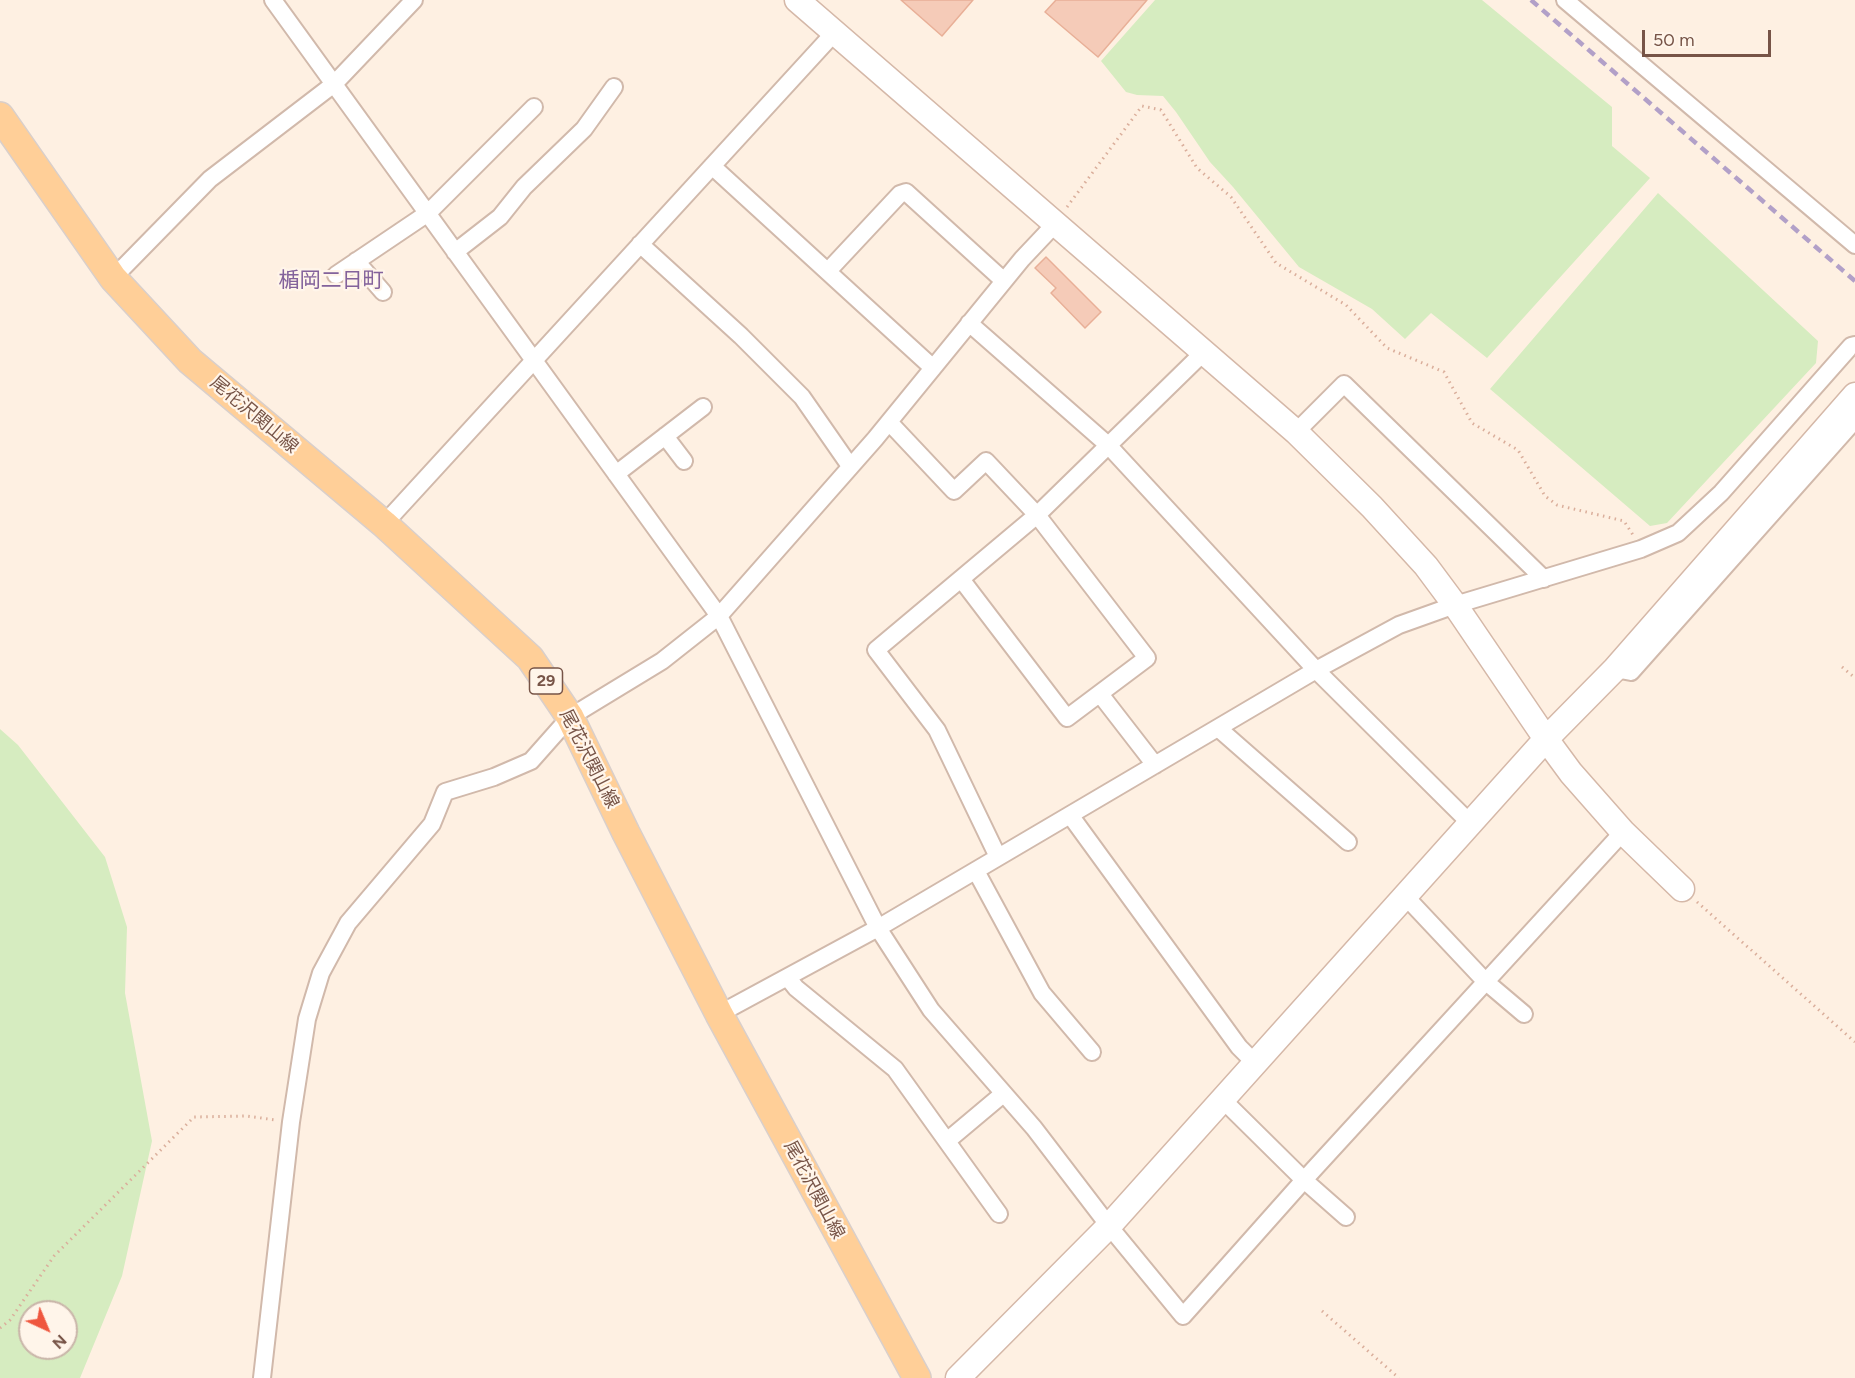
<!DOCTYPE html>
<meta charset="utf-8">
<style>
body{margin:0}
#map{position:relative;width:1855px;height:1378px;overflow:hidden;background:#fef0e2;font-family:Figtree,sans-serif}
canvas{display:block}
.north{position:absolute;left:18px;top:1300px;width:60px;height:60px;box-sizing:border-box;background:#fff5ea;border:2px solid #c9b5a9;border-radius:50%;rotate:136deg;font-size:16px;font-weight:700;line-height:24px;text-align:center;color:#775447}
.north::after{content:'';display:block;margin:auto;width:21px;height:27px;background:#ef573f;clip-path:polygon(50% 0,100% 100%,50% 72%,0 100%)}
.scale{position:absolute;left:1642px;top:30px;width:129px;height:27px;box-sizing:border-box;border:3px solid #775447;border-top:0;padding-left:8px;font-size:18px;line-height:21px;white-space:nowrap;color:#775447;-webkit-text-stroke:4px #fff5ea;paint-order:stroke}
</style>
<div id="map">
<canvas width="1855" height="1378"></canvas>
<div class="north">N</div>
<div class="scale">50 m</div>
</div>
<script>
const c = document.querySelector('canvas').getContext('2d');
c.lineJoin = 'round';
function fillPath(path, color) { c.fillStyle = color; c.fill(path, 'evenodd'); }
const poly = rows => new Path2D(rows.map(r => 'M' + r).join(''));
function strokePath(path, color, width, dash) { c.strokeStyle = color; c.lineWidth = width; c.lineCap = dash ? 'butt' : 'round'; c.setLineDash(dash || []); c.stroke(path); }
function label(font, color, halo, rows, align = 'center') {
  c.font = font + ' Figtree,"Noto Sans JP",sans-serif'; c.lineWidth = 4.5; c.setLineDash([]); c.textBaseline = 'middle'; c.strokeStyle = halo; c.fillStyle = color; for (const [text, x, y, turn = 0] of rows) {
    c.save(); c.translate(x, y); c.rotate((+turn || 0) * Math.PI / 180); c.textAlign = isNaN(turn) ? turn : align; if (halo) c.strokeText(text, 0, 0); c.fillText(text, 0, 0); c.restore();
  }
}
fillPath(poly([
 [1155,0,1482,0,1612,107,1612,146,1650,178,1487,358,1431,313,1405,339,1372,309,1299,267,1233,187,1210,162,1176,112,1163,96,1137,95,1126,92,1101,61],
 [1658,193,1818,341,1816,363,1667,523,1650,526,1490,389],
 [0,729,18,745,105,857,127,927,125,993,152,1141,122,1276,80,1378,0,1378],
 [30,1312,66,1312,66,1348,30,1348]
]), '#d6ecc0');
const building = poly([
 [901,0,973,0,942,36,901,0],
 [1056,0,1147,0,1098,57,1045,12,1056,0],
 [1046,257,1101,312,1085,328,1051,293,1056,288,1035,268,1046,257]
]);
fillPath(building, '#f5cbb8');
strokePath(building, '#e8af97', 1.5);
const street = poly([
 [273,0,719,616,878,928,931,1010,1034,1128,1109,1226,1183,1316,1304,1180,1623,832],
 [1565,0,1855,245],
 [712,166,933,368],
 [640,244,741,336,802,397,850,466],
 [455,252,500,217,524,187,584,129,614,87],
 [356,261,383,292],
 [828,271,900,194,906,192,1004,281],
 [336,275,428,213,534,107],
 [113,278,210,179,334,84,414,0],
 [969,323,1108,445,1316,670,1471,824],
 [889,422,954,491,986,461,1037,515,1147,658,1067,718,961,579],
 [1296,432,1344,384,1544,579],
 [665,436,684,461],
 [616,474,703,407],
 [384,524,835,32],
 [1615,669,1631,672,1855,420],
 [1100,694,1155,765],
 [1218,728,1348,842],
 [1070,815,1239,1047,1255,1063],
 [998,857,937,730,876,650,1037,515,1205,351],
 [976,871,1042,993,1092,1052],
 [1406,897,1485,981,1524,1014],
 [788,978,796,988,895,1069,999,1214],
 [719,1014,878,928,1316,670,1399,625,1455,605,1641,549,1678,533,1721,493,1851,346,1855,345],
 [1222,1099,1304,1180,1346,1217],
 [947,1141,1003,1094],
 [262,1378,291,1122,307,1019,321,973,348,923,432,824,445,792,494,777,531,761,570,717,662,661,719,616,875,439,1022,259,1056,223]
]);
const secondary = poly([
 [797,0,1296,432,1372,507,1426,566,1455,605,1546,739,1571,773,1623,832,1682,889],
 [958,1378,1109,1226,1546,739,1615,669,1855,395]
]);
const primary = poly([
 [0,116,113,278,190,361,384,524,530,658,570,717,626,833,719,1014,917,1378]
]);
strokePath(street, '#d1b9ab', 20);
strokePath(secondary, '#d5b8a8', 27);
strokePath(primary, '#d9cfcb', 30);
strokePath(poly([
 [1067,207,1142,106,1161,110,1197,168,1231,197,1276,263,1346,305,1387,348,1444,372,1472,423,1518,450,1545,496,1557,505,1624,521,1633,535],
 [1842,667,1855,678],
 [1697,902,1855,1042],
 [1322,1311,1399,1378],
 [0,1328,10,1320,54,1256,194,1117,246,1116,276,1120]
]), '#daae9b', 3, [1.5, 4.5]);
strokePath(street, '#fff', 16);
strokePath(secondary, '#fff', 24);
strokePath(primary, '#ffcf98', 27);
strokePath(poly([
 [1531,0,1855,281]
]), '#b2a0c8', 4.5, [9, 6]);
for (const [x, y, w] of [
 [546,681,33]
]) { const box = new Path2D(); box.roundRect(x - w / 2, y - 13, w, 26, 4.5); c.fillStyle = '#fff5ea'; c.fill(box); strokePath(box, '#775447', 1.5); }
label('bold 16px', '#775447', null, [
 ["29",546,681]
]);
label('18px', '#775447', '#fff5ea', [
 ["尾花沢関山線",254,415,40],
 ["尾花沢関山線",589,759,63],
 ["尾花沢関山線",814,1190,62]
]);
label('21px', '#83629b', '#fff5ea', [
 ["楯岡二日町",331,281]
]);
</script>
